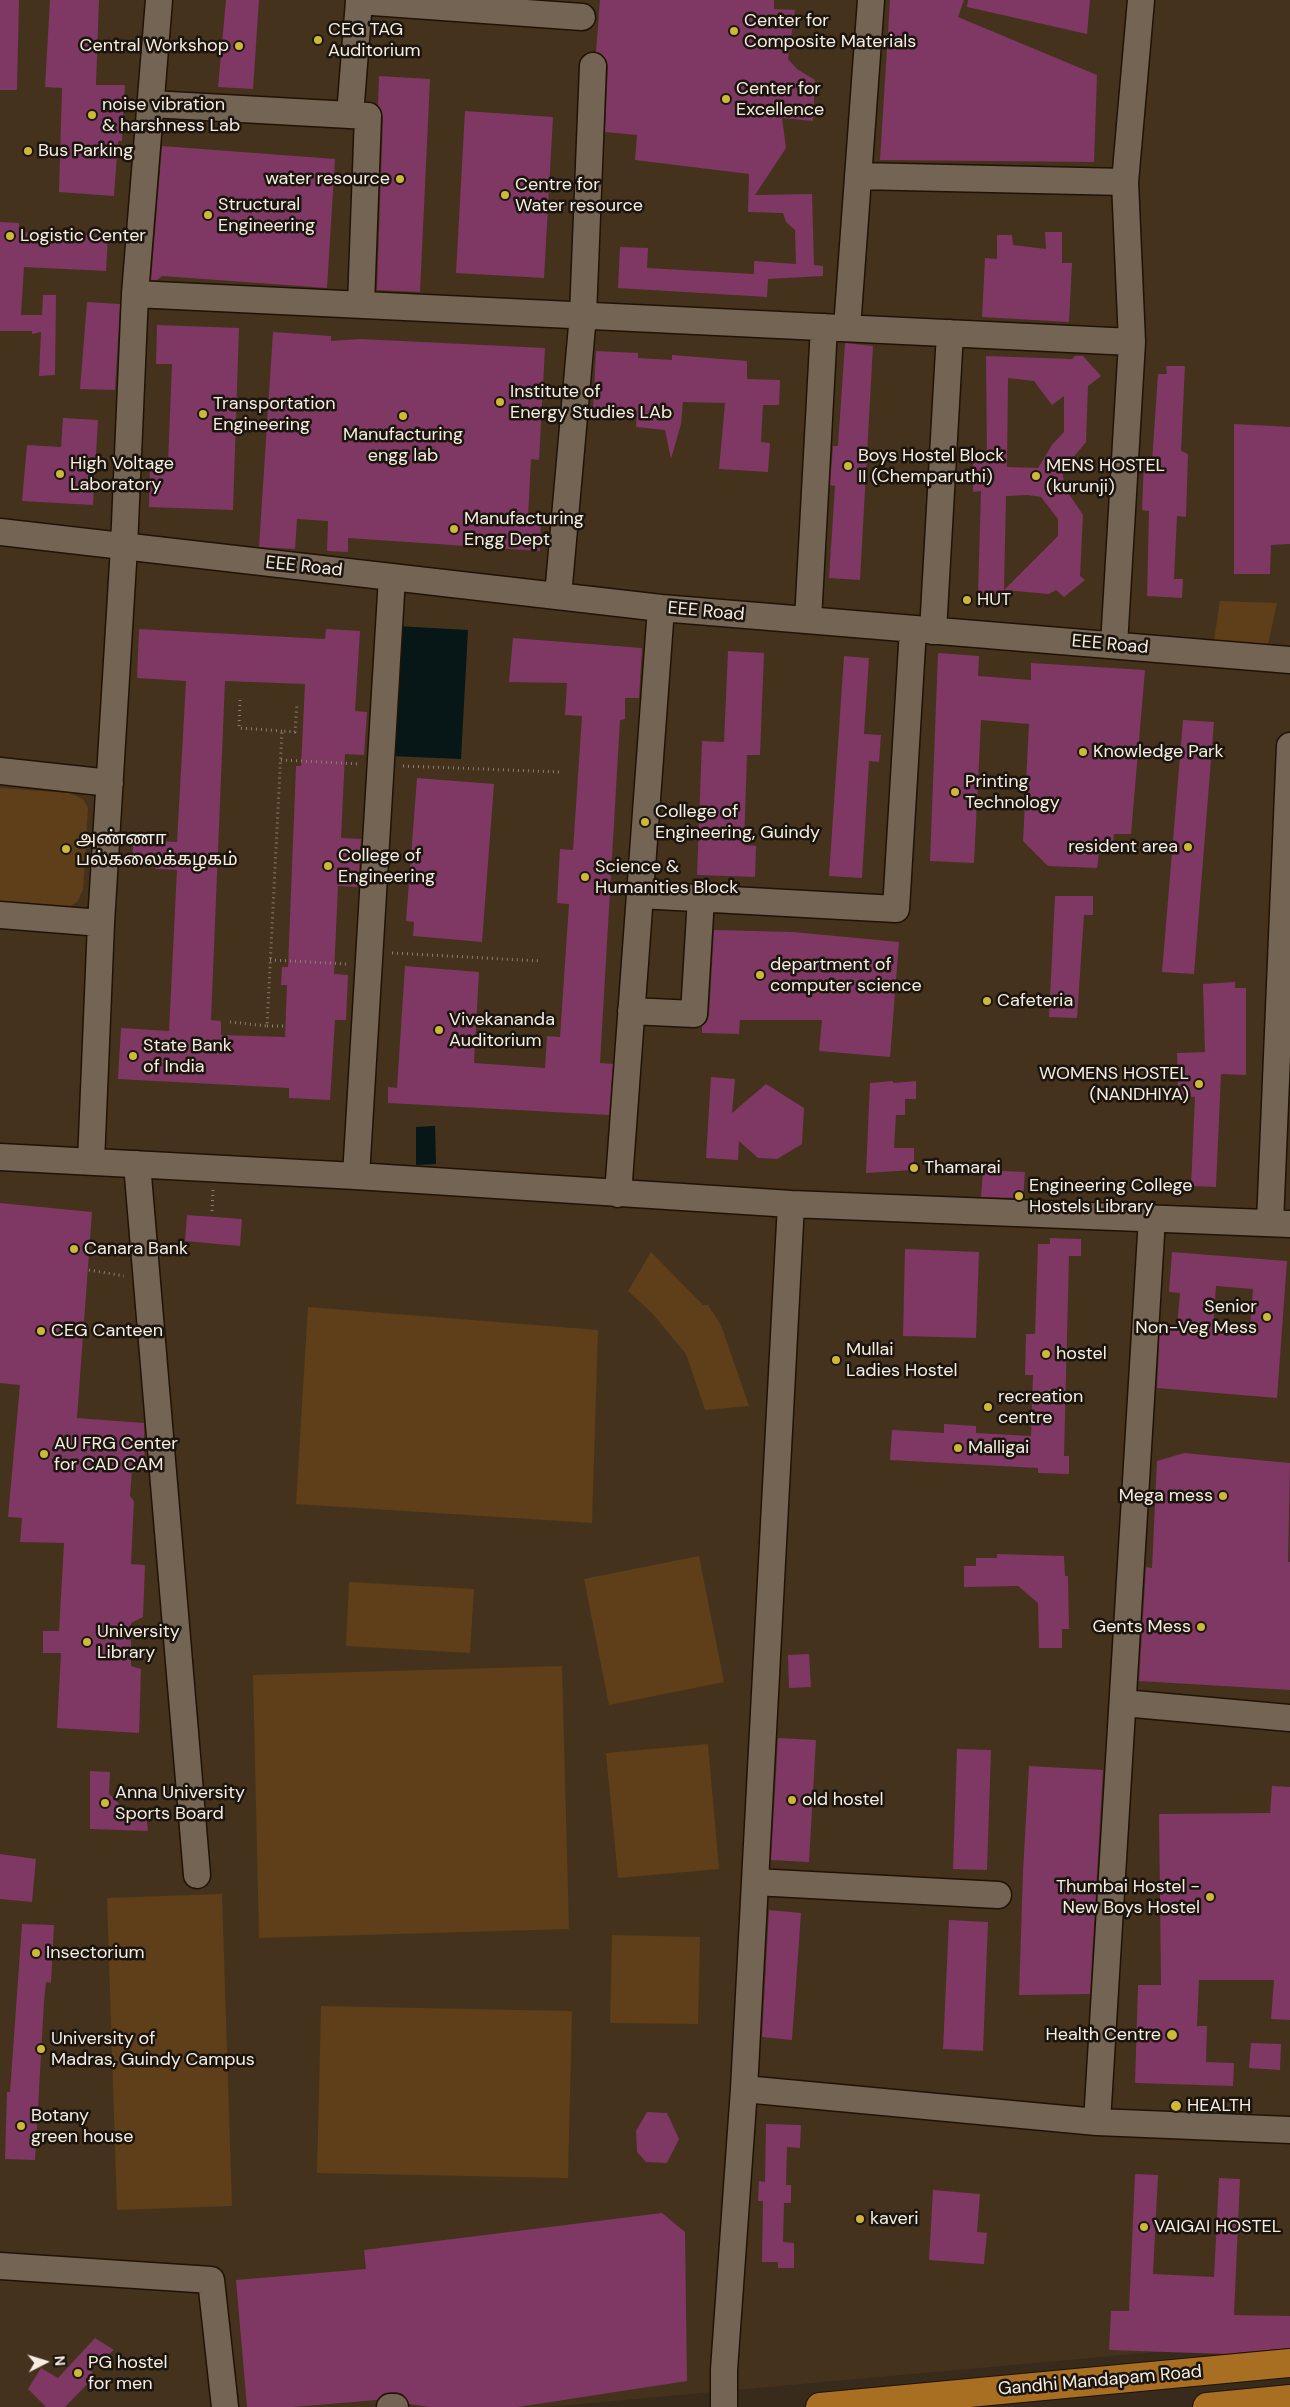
<!DOCTYPE html>
<meta charset="utf-8">
<style>
body{margin:0}
#map{position:relative;width:1290px;height:2407px;overflow:hidden;background:#392b1c;font-family:"DM Sans",sans-serif}
canvas{display:block}
.north{position:absolute;left:20px;top:2337px;width:50px;height:50px;-webkit-text-stroke:4px #1b150e;paint-order:stroke;rotate:85deg;font-size:14px;font-weight:700;line-height:20px;text-align:center;color:#f6ede3}
.north::after{content:'';display:block;margin:auto;width:18px;height:22px;background:#f6ede3;clip-path:polygon(50% 0,100% 100%,50% 72%,0 100%)}
</style>
<div id="map">
<canvas width="1290" height="2407"></canvas>
<div class="north">N</div>
</div>
<script>
const c = document.querySelector('canvas').getContext('2d');
c.lineJoin = 'round';
function fillPath(path, color) { c.fillStyle = color; c.fill(path, 'evenodd'); }
const poly = rows => new Path2D(rows.map(r => 'M' + r).join(''));
function strokePath(path, color, width, dash) { c.strokeStyle = color; c.lineWidth = width; c.lineCap = dash ? 'butt' : 'round'; c.setLineDash(dash || []); c.stroke(path); }
function label(font, color, halo, rows, align = 'center') {
  c.font = font + ' "DM Sans","Noto Sans Tamil",sans-serif'; c.lineWidth = 5; c.setLineDash([]); c.textBaseline = 'middle'; c.strokeStyle = halo; c.fillStyle = color; for (const [text, x, y, turn = 0] of rows) {
    c.save(); c.translate(x, y); c.rotate((+turn || 0) * Math.PI / 180); c.textAlign = isNaN(turn) ? turn : align; if (halo) c.strokeText(text, 0, 0); c.fillText(text, 0, 0); c.restore();
  }
}
fillPath(poly([
 [0,0,1290,0,1290,2340,546,2407,0,2407]
]), '#44321d');
fillPath(poly([
 [1220,601,1277,603,1267,649,1213,647],
 [0,788,70,793,83,799,88,808,83,890,77,902,69,907,0,903],
 [651,1252,703,1305,708,1305,721,1325,749,1406,705,1410,686,1354,652,1313,628,1291],
 [308,1307,598,1330,592,1523,296,1504],
 [699,1556,724,1682,609,1705,584,1579],
 [349,1582,474,1589,470,1653,346,1646],
 [562,1666,569,1929,259,1938,253,1675],
 [708,1744,719,1869,618,1878,606,1753],
 [222,1894,232,2206,117,2210,107,1898],
 [612,1935,700,1937,698,2024,610,2023],
 [321,2006,572,2011,568,2178,317,2173]
]), '#5e3f1a');
fillPath(poly([
 [397,626,468,630,461,759,390,756],
 [435,1126,436,1164,416,1165,416,1127]
]), '#071718');
fillPath(poly([
 [0,0,19,0,17,90,0,90],
 [50,0,99,0,96,85,125,85,122,141,118,141,114,196,59,192,62,88,45,87],
 [226,0,259,0,253,89,218,87],
 [600,0,774,0,774,9,795,10,788,59,797,69,815,80,813,121,782,118,786,148,755,195,812,194,814,265,823,266,823,276,768,279,767,297,618,288,620,247,648,248,647,268,754,274,754,261,796,264,795,230,786,222,783,213,748,212,749,174,635,160,637,135,605,132,608,66,606,59,596,52],
 [890,0,964,0,958,17,1097,75,1094,162,880,160],
 [968,0,1090,0,1087,34,967,7],
 [379,76,430,79,420,292,377,290,383,117,378,105],
 [465,111,553,117,544,278,456,273],
 [162,146,335,159,327,288,162,276,157,280,151,280],
 [0,222,19,223,19,232,108,236,106,271,24,267,21,315,42,315,43,295,56,295,55,375,39,376,41,332,32,334,32,331,0,331],
 [1045,232,1062,232,1062,263,1072,263,1069,322,982,317,985,258,997,259,997,235,1012,235,1013,245,1046,249],
 [87,302,120,304,115,390,80,389],
 [157,325,239,328,233,510,149,507,150,463,168,464,172,364,156,364],
 [273,332,331,336,331,341,361,339,545,348,539,460,531,459,528,518,541,518,540,551,348,538,348,552,327,551,328,521,297,519,295,549,259,547],
 [845,343,873,346,860,580,829,578,835,486,830,485,833,446,838,446],
 [596,351,638,353,638,358,672,360,672,355,747,361,747,379,780,380,779,405,763,405,761,442,770,443,768,472,719,469,725,403,683,402,681,424,671,459,665,430,636,427,637,411,593,409],
 [986,356,1072,359,1075,356,1083,356,1101,376,1088,386,1086,442,1062,471,1065,488,1083,515,1080,576,1085,580,1064,597,1056,590,1049,594,1004,590,1004,595,978,593,981,491,973,492,973,459,987,458],
 [1008,378,1034,381,1052,405,1064,396,1064,432,1052,445,1038,468,1007,467],
 [1028,495,1041,497,1058,519,1058,536,1004,590,1006,496],
 [1166,366,1185,366,1181,451,1188,454,1186,517,1177,516,1174,579,1183,579,1182,598,1147,596,1149,511,1142,510,1144,461,1152,462,1158,374,1167,374],
 [63,418,98,420,93,505,22,501,27,445,61,447],
 [1234,424,1290,427,1290,544,1271,545,1270,574,1234,574],
 [139,629,325,639,326,629,360,631,355,711,367,712,364,755,345,754,341,838,361,839,358,887,338,886,334,974,348,975,346,1020,335,1020,330,1100,289,1098,289,1088,118,1079,121,1028,169,1031,177,870,155,869,155,863,132,862,133,844,156,846,156,841,177,842,186,681,137,678],
 [225,681,305,684,301,766,296,766,288,967,282,967,281,985,287,985,285,1037,221,1035,221,1021,211,1020],
 [513,638,642,648,639,698,625,698,625,719,620,720,600,1063,613,1064,609,1115,388,1103,388,1087,397,1088,405,966,479,972,474,1063,545,1068,547,1036,560,1037,569,904,557,903,560,849,573,850,582,716,565,715,567,683,509,682],
 [728,651,764,653,760,755,747,755,744,845,756,846,755,877,697,875,702,741,724,742],
 [938,653,979,656,978,676,1031,680,1031,663,1145,670,1131,834,1114,834,1112,854,1099,854,1097,868,1048,866,1023,841,1029,724,981,720,974,863,930,861],
 [844,656,869,658,864,734,881,735,879,762,869,761,862,878,829,876],
 [1183,720,1214,722,1194,974,1162,972],
 [417,778,494,784,482,942,413,936,414,922,406,921],
 [1055,896,1093,896,1093,915,1084,915,1077,1018,1049,1017],
 [714,930,793,932,899,942,890,1057,819,1051,822,1020,740,1020,739,1034,702,1033,702,1026,707,1022,709,1015],
 [1235,982,1235,988,1246,988,1246,1075,1221,1074,1216,1187,1191,1186,1195,1097,1178,1096,1177,1053,1205,1052,1203,984],
 [711,1077,735,1079,732,1113,766,1084,804,1108,802,1144,777,1159,758,1158,739,1141,738,1160,706,1158],
 [893,1081,893,1083,916,1081,916,1099,905,1099,905,1115,896,1115,894,1148,914,1148,914,1170,866,1173,870,1083],
 [983,1170,1025,1172,1023,1198,981,1197],
 [0,1203,92,1212,77,1418,144,1423,145,1470,132,1469,130,1496,134,1501,131,1564,145,1565,143,1617,131,1623,131,1666,141,1669,139,1733,57,1728,61,1653,43,1653,43,1631,59,1631,64,1543,20,1542,22,1518,8,1517,20,1385,0,1383],
 [187,1215,242,1219,240,1246,185,1241],
 [1050,1238,1081,1239,1081,1256,1069,1256,1064,1456,1069,1456,1069,1474,1038,1473,1038,1468,890,1460,892,1430,944,1433,944,1424,976,1426,976,1433,1031,1436,1033,1375,1025,1375,1026,1334,1035,1334,1038,1244,1050,1244],
 [905,1249,979,1252,976,1338,903,1336],
 [1172,1252,1287,1261,1277,1398,1157,1388,1160,1326,1177,1327,1180,1293,1169,1292],
 [1216,1286,1253,1289,1250,1328,1244,1327,1244,1332,1213,1329],
 [1184,1453,1290,1463,1288,1562,1290,1562,1290,1690,1139,1681,1146,1567,1152,1568,1157,1461],
 [997,1554,1064,1556,1065,1576,1068,1576,1069,1629,1062,1629,1062,1648,1039,1648,1038,1603,1018,1586,964,1587,964,1566,976,1566,976,1558,997,1558],
 [809,1654,811,1687,789,1688,788,1655],
 [778,1738,816,1740,809,1862,771,1860],
 [957,1749,991,1750,987,1870,953,1869],
 [1029,1766,1103,1770,1090,1994,1019,1995,1023,1871],
 [90,1771,110,1772,109,1794,130,1814,146,1813,148,1831,90,1829],
 [1272,1786,1290,1787,1290,2020,1271,2019,1274,1980,1199,1980,1197,2026,1207,2026,1206,2062,1234,2063,1233,2086,1135,2083,1138,1985,1161,1985,1159,1814,1270,1813],
 [0,1854,36,1859,32,1902,0,1899],
 [769,1910,801,1913,792,2040,762,2037],
 [949,1920,988,1922,983,2051,943,2049],
 [22,1924,54,1925,51,1983,46,1982,44,2002,35,2160,5,2159,7,2092,10,2092],
 [1251,2043,1281,2044,1280,2070,1249,2068],
 [647,2112,667,2113,679,2139,667,2163,646,2162,637,2152,636,2131],
 [766,2124,801,2125,800,2148,787,2147,786,2185,791,2185,791,2203,784,2203,783,2242,794,2243,794,2268,778,2268,778,2262,762,2262,763,2201,758,2201,759,2181,765,2182],
 [1135,2174,1158,2175,1153,2274,1214,2277,1219,2178,1240,2179,1234,2315,1290,2316,1290,2348,1224,2354,1109,2350,1111,2311,1129,2311],
 [933,2190,980,2194,977,2232,987,2233,984,2264,929,2260],
 [662,2213,685,2232,687,2381,518,2407,429,2407,409,2404,403,2394,395,2392,383,2394,377,2400,294,2407,247,2407,236,2280,366,2269,364,2250],
 [95,2338,114,2350,90,2369,95,2376,65,2407,46,2407,28,2389,41,2368,58,2378]
]), '#7f3763');
const minor = poly([
 [151,104,350,115,359,1,582,17],
 [350,115,368,116,361,304],
 [858,176,1125,182],
 [135,294,1132,342],
 [847,328,871,0],
 [0,532,661,608,1290,660],
 [558,596,583,315,593,66],
 [808,620,824,327],
 [933,631,950,333],
 [1114,645,1132,342,1125,182,1141,0],
 [0,771,110,783],
 [640,895,896,909,913,629],
 [0,915,101,923],
 [631,1011,694,1014,701,898],
 [0,1157,356,1176,791,1204,1290,1224],
 [91,1162,101,923,124,547,135,294,159,0],
 [137,1164,197,1875],
 [356,1176,392,577],
 [618,1194,661,608],
 [1270,1223,1290,746],
 [1123,1703,1290,1718],
 [755,1882,998,1895],
 [744,2089,1097,2122,1290,2130],
 [1097,2122,1152,1218],
 [0,2266,211,2280,225,2407],
 [390,2407,395,2407],
 [724,2407,724,2370,744,2089,791,1204]
]);
const major = poly([
 [820,2407,1290,2363],
 [1207,2407,1290,2399]
]);
strokePath(minor, '#201305', 29);
strokePath(major, '#201305', 30);
strokePath(poly([
 [240,700,239,728,282,731],
 [281,760,359,764],
 [403,766,560,772],
 [392,953,541,961],
 [270,960,347,964],
 [230,1022,267,1026,282,731,295,732,297,703],
 [267,1026,287,1026],
 [212,1211,213,1189],
 [89,1270,124,1276]
]), '#8b7f73', 3, [1, 4]);
strokePath(minor, '#746454', 26);
strokePath(major, '#a86f22', 28);
for (const [x, y, r, color] of [
 [734,31,5,"#ceb838"],
 [318,40,5,"#ceb838"],
 [239,46,5,"#ceb838"],
 [726,99,5,"#ceb838"],
 [92,115,5,"#ceb838"],
 [28,151,5,"#ceb838"],
 [400,179,5,"#ceb838"],
 [505,195,5,"#ceb838"],
 [208,215,5,"#ceb838"],
 [10,236,5,"#ceb838"],
 [500,402,5,"#ceb838"],
 [203,414,5,"#ceb838"],
 [403,416,5,"#ceb838"],
 [848,466,5,"#ceb838"],
 [60,474,5,"#ceb838"],
 [1036,476,5,"#ceb838"],
 [454,529,5,"#ceb838"],
 [967,600,5,"#ceb838"],
 [1083,752,5,"#ceb838"],
 [955,792,5,"#ceb838"],
 [645,822,5,"#ceb838"],
 [1188,847,5,"#ceb838"],
 [66,849,5,"#ceb838"],
 [328,866,5,"#ceb838"],
 [585,877,5,"#ceb838"],
 [760,975,5,"#ceb838"],
 [987,1001,5,"#ceb838"],
 [439,1030,5,"#ceb838"],
 [133,1056,5,"#ceb838"],
 [1199,1084,5,"#ceb838"],
 [914,1168,5,"#ceb838"],
 [1019,1196,5,"#ceb838"],
 [74,1249,5,"#ceb838"],
 [1267,1317,5,"#ceb838"],
 [41,1331,5,"#ceb838"],
 [1046,1354,5,"#ceb838"],
 [836,1360,5,"#ceb838"],
 [988,1407,5,"#ceb838"],
 [958,1448,5,"#ceb838"],
 [44,1454,5,"#ceb838"],
 [1223,1496,5,"#ceb838"],
 [1201,1627,5,"#ceb838"],
 [87,1642,5,"#ceb838"],
 [792,1800,5,"#ceb838"],
 [105,1803,5,"#ceb838"],
 [1210,1897,5,"#ceb838"],
 [36,1953,5,"#ceb838"],
 [1172,2035,6,"#ceb838"],
 [41,2049,5,"#ceb838"],
 [1176,2106,6,"#ceb838"],
 [21,2126,5,"#ceb838"],
 [860,2219,5,"#ceb838"],
 [1144,2227,5,"#ceb838"],
 [78,2373,5,"#ceb838"]
]) { const dot = new Path2D(); dot.arc(x, y, r, 0, 2 * Math.PI); c.fillStyle = color; c.fill(dot); strokePath(dot, '#1b150e', 2); }
label('18px', '#f6ede3', '#1b150e', [
 ["Center for",744,21],
 ["Composite Materials",744,42],
 ["CEG TAG",328,30],
 ["Auditorium",328,51],
 ["Central Workshop",229,46,"right"],
 ["Center for",736,89],
 ["Excellence",736,110],
 ["noise vibration",102,105],
 ["& harshness Lab",102,126],
 ["Bus Parking",38,151],
 ["water resource",390,179,"right"],
 ["Centre for",515,185],
 ["Water resource",515,206],
 ["Structural",218,205],
 ["Engineering",218,226],
 ["Logistic Center",20,236],
 ["Institute of",510,392],
 ["Energy Studies LAb",510,413],
 ["Transportation",213,404],
 ["Engineering",213,425],
 ["Manufacturing",403,435,"center"],
 ["engg lab",403,456,"center"],
 ["Boys Hostel Block",858,456],
 ["II (Chemparuthi)",858,477],
 ["High Voltage",70,464],
 ["Laboratory",70,485],
 ["MENS HOSTEL",1046,466],
 ["(kurunji)",1046,487],
 ["Manufacturing",464,519],
 ["Engg Dept",464,540],
 ["HUT",977,600],
 ["Knowledge Park",1093,752],
 ["Printing",965,782],
 ["Technology",965,803],
 ["College of",655,812],
 ["Engineering, Guindy",655,833],
 ["அண்ணா",76,839],
 ["பல்கலைக்கழகம்",76,860],
 ["resident area",1178,847,"right"],
 ["College of",338,856],
 ["Engineering",338,877],
 ["Science &",595,867],
 ["Humanities Block",595,888],
 ["department of",770,965],
 ["computer science",770,986],
 ["Cafeteria",997,1001],
 ["Vivekananda",449,1020],
 ["Auditorium",449,1041],
 ["State Bank",143,1046],
 ["of India",143,1067],
 ["WOMENS HOSTEL",1189,1074,"right"],
 ["(NANDHIYA)",1189,1095,"right"],
 ["Thamarai",924,1168],
 ["Engineering College",1029,1186],
 ["Hostels Library",1029,1207],
 ["Canara Bank",84,1249],
 ["Senior",1257,1307,"right"],
 ["Non-Veg Mess",1257,1328,"right"],
 ["CEG Canteen",51,1331],
 ["Mullai",846,1350],
 ["Ladies Hostel",846,1371],
 ["hostel",1056,1354],
 ["recreation",998,1397],
 ["centre",998,1418],
 ["AU FRG Center",54,1444],
 ["for CAD CAM",54,1465],
 ["Malligai",968,1448],
 ["Mega mess",1213,1496,"right"],
 ["Gents Mess",1191,1627,"right"],
 ["University",97,1632],
 ["Library",97,1653],
 ["Anna University",115,1793],
 ["Sports Board",115,1814],
 ["old hostel",802,1800],
 ["Thumbai Hostel -",1200,1887,"right"],
 ["New Boys Hostel",1200,1908,"right"],
 ["Insectorium",46,1953],
 ["Health Centre",1161,2035,"right"],
 ["University of",51,2039],
 ["Madras, Guindy Campus",51,2060],
 ["HEALTH",1187,2106],
 ["Botany",31,2116],
 ["green house",31,2137],
 ["kaveri",870,2219],
 ["VAIGAI HOSTEL",1154,2227],
 ["PG hostel",88,2363],
 ["for men",88,2384]
], 'left');
label('18px', '#f6ede3', '#1b150e', [
 ["EEE Road",304,567,6],
 ["EEE Road",706,612,5],
 ["EEE Road",1110,645,5],
 ["Gandhi Mandapam Road",1100,2381,-5]
]);
</script>
